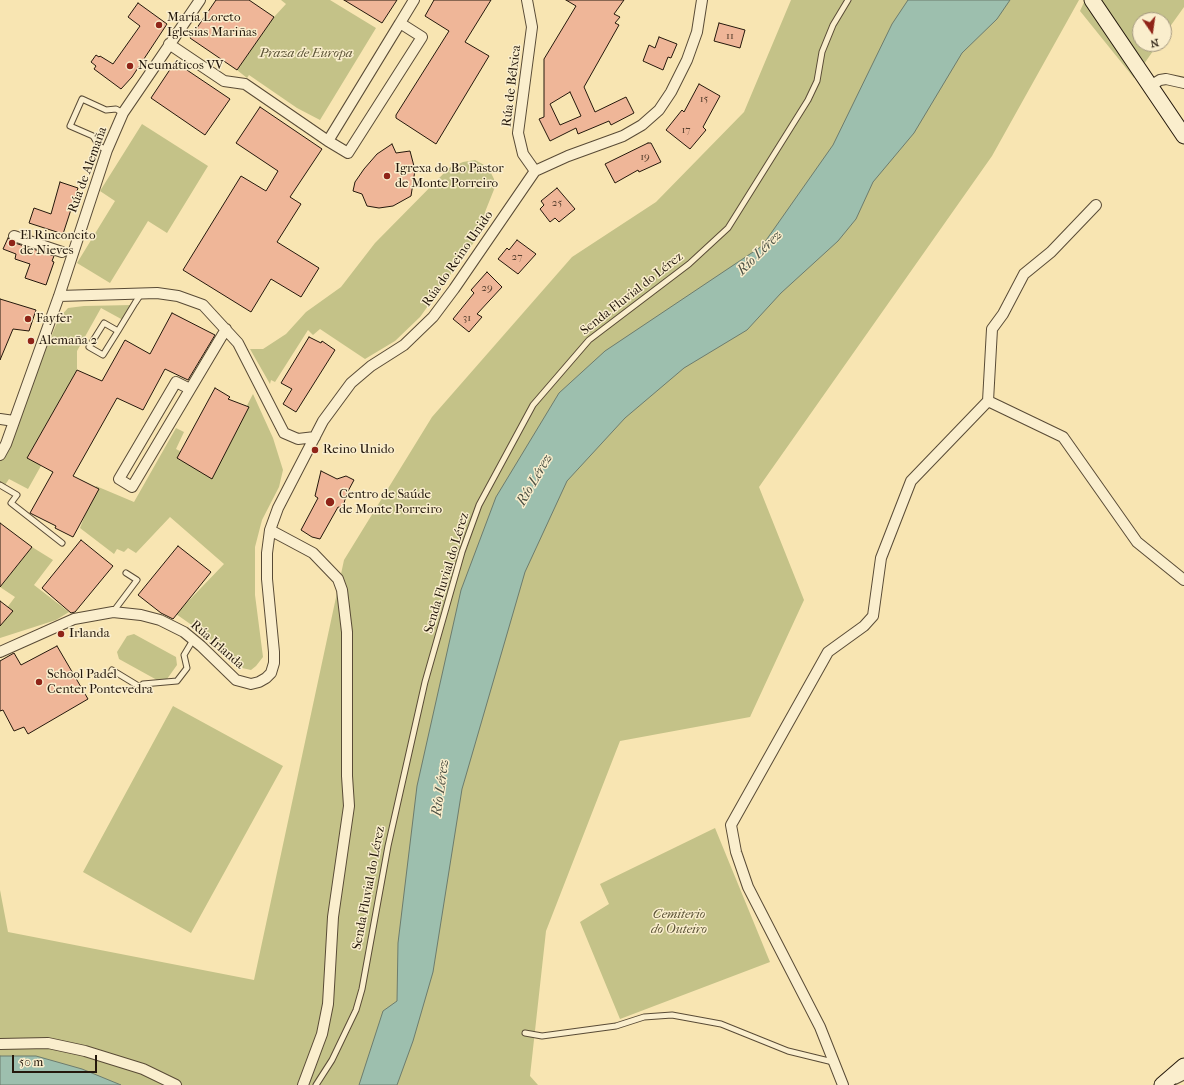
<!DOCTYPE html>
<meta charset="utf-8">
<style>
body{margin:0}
#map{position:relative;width:1184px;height:1085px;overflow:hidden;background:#f8e5b2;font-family:"IM FELL French Canon",serif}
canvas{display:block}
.north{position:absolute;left:1132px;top:12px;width:40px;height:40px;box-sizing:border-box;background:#faeecd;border:1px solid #a49880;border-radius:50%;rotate:167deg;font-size:11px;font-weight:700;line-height:16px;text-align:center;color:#24180c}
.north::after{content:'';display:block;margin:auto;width:14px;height:18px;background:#8f2418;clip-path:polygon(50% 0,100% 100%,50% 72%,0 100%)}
.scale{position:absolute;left:12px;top:1055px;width:85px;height:18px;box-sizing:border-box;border:2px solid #24180c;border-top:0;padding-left:5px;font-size:12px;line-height:14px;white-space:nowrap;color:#24180c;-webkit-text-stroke:3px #faeecd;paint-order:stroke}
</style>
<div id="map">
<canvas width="1184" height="1085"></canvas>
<div class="north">N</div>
<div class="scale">50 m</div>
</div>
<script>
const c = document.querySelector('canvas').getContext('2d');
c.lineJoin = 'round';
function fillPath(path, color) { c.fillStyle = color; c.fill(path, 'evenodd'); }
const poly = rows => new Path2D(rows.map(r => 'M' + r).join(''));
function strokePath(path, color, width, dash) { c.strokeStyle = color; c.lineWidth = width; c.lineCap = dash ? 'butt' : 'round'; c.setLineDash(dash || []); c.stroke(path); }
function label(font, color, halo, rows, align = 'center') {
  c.font = font + ' "IM FELL French Canon",serif'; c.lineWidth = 3; c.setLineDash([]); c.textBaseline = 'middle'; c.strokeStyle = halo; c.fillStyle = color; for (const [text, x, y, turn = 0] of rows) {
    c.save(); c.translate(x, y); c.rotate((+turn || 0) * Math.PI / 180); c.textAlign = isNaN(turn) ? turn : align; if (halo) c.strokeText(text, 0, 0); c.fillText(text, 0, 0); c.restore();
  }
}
fillPath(poly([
 [281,0,330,0,376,28,320,120,297,108,249,75,247,78,237,70,274,17,286,4],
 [791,0,1079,0,992,156,759,487,804,600,750,717,620,741,546,931,530,1076,538,1085,0,1085,0,890,8,932,254,980,344,560,432,417,572,257,656,202,744,112],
 [1085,0,1184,0,1184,7,1164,35,1164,20,1140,20,1140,44,1158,44,1134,78,1080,11],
 [142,124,208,166,167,233,148,221,110,283,77,263,115,201,100,191],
 [475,160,488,167,494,179,495,187,485,212,490,220,420,317,395,341,365,359,320,329,313,335,308,330,275,382,271,380,270,384,250,349,263,349,286,334,306,312,341,287,375,243,449,168,463,162],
 [132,305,123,320,101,308,77,351,77,370,27,458,42,464,28,489,9,479,5,485,0,482,0,459,59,318,68,308,84,306],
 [253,394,273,438,283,470,279,487,262,520,255,547,255,595,263,657,256,666,251,670,242,668,234,662,206,635,176,614,224,564,170,517,136,553,128,548,124,552,117,549,114,554,80,528,96,486,134,502,176,428,184,432,176,449,214,469],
 [32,547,53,560,34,585,69,612,56,620,0,638,0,617,15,597,0,587],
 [134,634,176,657,177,665,167,679,157,680,119,659,117,652,127,636],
 [173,706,283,766,191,933,83,872],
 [715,828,770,962,620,1019,580,922,609,904,600,884]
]), '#c4c288');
const water = poly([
 [908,0,1010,0,997,19,962,53,914,133,873,182,856,219,838,241,781,293,747,330,684,368,625,418,567,481,525,572,462,789,433,972,413,1041,397,1085,359,1085,383,1011,397,1001,398,943,417,786,461,590,496,497,559,393,605,351,762,246,833,145,892,24,908,0],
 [0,1056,36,1056,82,1069,121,1085,0,1085,0,1056]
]);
fillPath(water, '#9dbfae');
strokePath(water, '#6d7c6d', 1);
const building = poly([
 [216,0,249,0,274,17,237,70,190,38,216,0],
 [344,0,397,0,382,23,344,0],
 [434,0,491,0,465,42,489,56,436,144,396,118,396,115,449,31,425,16,434,0],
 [566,0,624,0,614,14,620,17,615,23,619,25,584,87,595,112,626,97,634,113,611,125,609,121,578,134,576,128,550,141,539,119,544,117,544,59,576,6,566,0],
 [570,92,581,116,560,125,550,104,570,92],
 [138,3,167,24,132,77,121,89,94,69,96,66,91,62,96,55,99,57,100,56,113,64,140,26,128,17,138,3],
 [719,23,745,30,740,48,714,41,719,23],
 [659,37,677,44,671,58,668,57,663,70,643,61,649,45,655,48,659,37],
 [175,62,230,99,205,135,151,98,175,62],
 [699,84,720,96,703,127,706,130,690,149,666,130,682,110,684,112,699,84],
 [260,107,322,149,290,197,301,204,277,242,319,268,301,297,271,279,251,312,183,270,241,176,266,191,278,171,236,143,260,107],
 [648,143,651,143,661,162,639,172,638,170,615,183,605,164,648,143],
 [392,144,396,153,410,151,415,170,411,196,393,206,379,208,367,206,362,194,353,191,355,182,364,169,377,154,392,144],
 [60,182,78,188,63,234,29,223,34,208,51,214,60,182],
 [557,188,575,209,559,222,555,218,550,222,540,209,544,205,541,201,557,188],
 [8,238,12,242,54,256,52,261,54,262,46,285,25,278,30,264,15,259,16,254,3,249,8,238],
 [517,240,536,254,518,274,498,259,507,248,509,250,517,240],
 [487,272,502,287,477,314,482,317,469,332,453,319,474,293,471,290,487,272],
 [0,299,36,310,29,331,13,329,0,360,0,299],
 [172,313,215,335,188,380,165,369,143,410,117,398,73,476,99,489,73,537,55,528,56,526,30,513,53,472,27,458,77,370,102,381,125,340,150,354,172,313],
 [309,337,321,343,322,341,335,350,296,412,283,404,292,389,281,383,309,337],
 [215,388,230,397,228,399,249,407,212,479,177,458,215,388],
 [321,471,337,479,346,476,354,480,346,495,343,508,338,507,320,539,312,537,301,530,318,498,315,496,321,471],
 [0,523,32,547,0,587,0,523],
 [81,540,113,566,75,612,71,613,42,588,81,540],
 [178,546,211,572,173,619,161,613,138,595,178,546],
 [0,601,13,611,0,626,0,601],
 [57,646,88,699,28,734,24,727,14,731,3,710,0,711,0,661,14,653,21,665,57,646]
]);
fillPath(building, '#efb698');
strokePath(building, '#24180c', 1);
const lane = poly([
 [107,150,99,146,93,136,70,126,82,99,106,110,116,109,123,113],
 [118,331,104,323,89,347,103,355,118,331,135,303,141,294],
 [0,485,17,495,11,503,62,543],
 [113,612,137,580,126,573],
 [112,670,140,687,143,684,177,681,187,668,184,655,193,640],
 [525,1033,542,1036,616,1026,644,1017,672,1015,721,1024,788,1051,833,1062],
 [1176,1081,1184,1077],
 [316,1085,332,1060,356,1010,362,989,388,846,425,682,462,552,479,505,533,405,589,340,689,264,728,228,808,100,817,81,822,52,833,25,848,0]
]);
const street = poly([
 [527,0,532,27,518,133,523,154,535,171],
 [400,23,414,0],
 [169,44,224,81,245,84,328,141,348,153,422,37,400,23,328,141],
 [1150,86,1160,80,1166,79,1184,83],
 [14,236,62,252],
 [59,296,157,293,178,296,203,305,238,343,284,433,298,439,315,437],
 [190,389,176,382,119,479,132,487,226,329],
 [988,401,1063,437,1137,542,1184,580],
 [0,419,14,421],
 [0,455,6,444,59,296,107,150,123,113,200,0],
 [270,530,313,553,338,579,342,590,347,632,347,776,349,806,333,917,328,1004,322,1034,303,1085],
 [0,652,74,619,113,612,141,615,160,620,184,632,201,646,236,680,251,684,259,682,266,678,271,673,274,663,274,652,267,579,267,553,270,530,278,508,323,421,351,383,371,366,404,345,433,317,454,289,535,171,568,156,623,136,642,125,659,110,671,92,687,60,697,32,702,0],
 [0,1044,48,1043,85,1051,143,1069,176,1085],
 [843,1085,820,1027,748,887,736,852,731,825,828,652,864,626,873,616,881,558,911,481,988,401,992,329,1003,314,1024,274,1051,252,1096,205]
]);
const secondary = poly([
 [1092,0,1184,136],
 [1162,1085,1184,1066]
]);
strokePath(lane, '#594b36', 7);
strokePath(street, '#594b36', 12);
strokePath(secondary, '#24180c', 17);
strokePath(lane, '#faeecd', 5);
strokePath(street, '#faeecd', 10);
strokePath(secondary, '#faeecd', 15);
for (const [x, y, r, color] of [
 [159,25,4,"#8f2418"],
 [130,66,4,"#8f2418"],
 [387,176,4,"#8f2418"],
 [12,243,4,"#8f2418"],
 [28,319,4,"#8f2418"],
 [31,341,4,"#8f2418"],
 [315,450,4,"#8f2418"],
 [330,502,5,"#8f2418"],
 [61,634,4,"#8f2418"],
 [39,682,4,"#8f2418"]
]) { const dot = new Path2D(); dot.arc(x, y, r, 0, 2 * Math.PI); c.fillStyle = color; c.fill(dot); strokePath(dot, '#faeecd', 1.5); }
label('11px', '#57402f', null, [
 ["11",730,36],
 ["15",704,99],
 ["17",686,130],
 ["19",645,157],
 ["25",557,203],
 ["27",517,257],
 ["29",487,288],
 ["31",467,318]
]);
label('13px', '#24180c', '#faeecd', [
 ["María Loreto",167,18],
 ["Iglesias Mariñas",167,33],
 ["Neumáticos VV",138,66],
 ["Igrexa do Bo Pastor",395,169],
 ["de Monte Porreiro",395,184],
 ["El Rinconcito",20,236],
 ["de Nieves",20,251],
 ["Fayfer",36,319],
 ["Alemaña 2",39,341],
 ["Reino Unido",323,450],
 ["Centro de Saúde",339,495],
 ["de Monte Porreiro",339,510],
 ["Irlanda",69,634],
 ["School Padel",47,675],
 ["Center Pontevedra",47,690]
], 'left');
label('italic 13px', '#5c5437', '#faeecd', [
 ["Praza de Europa",306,54],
 ["Cemiterio",679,915],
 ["do Outeiro",679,930]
]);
label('13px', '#24180c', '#faeecd', [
 ["Rúa de Bélxica",512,86,-83],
 ["Rúa de Alemaña",88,170,-70],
 ["Rúa do Reino Unido",458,259,-55],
 ["Senda Fluvial do Lérez",632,294,-38],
 ["Senda Fluvial do Lérez",447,573,-73],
 ["Rúa Irlanda",217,645,41],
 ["Senda Fluvial do Lérez",369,888,-79]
]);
label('italic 14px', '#4e5245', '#faeecd', [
 ["Río Lérez",760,253,-45],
 ["Río Lérez",535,480,-60],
 ["Río Lérez",441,788,-82]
]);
</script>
